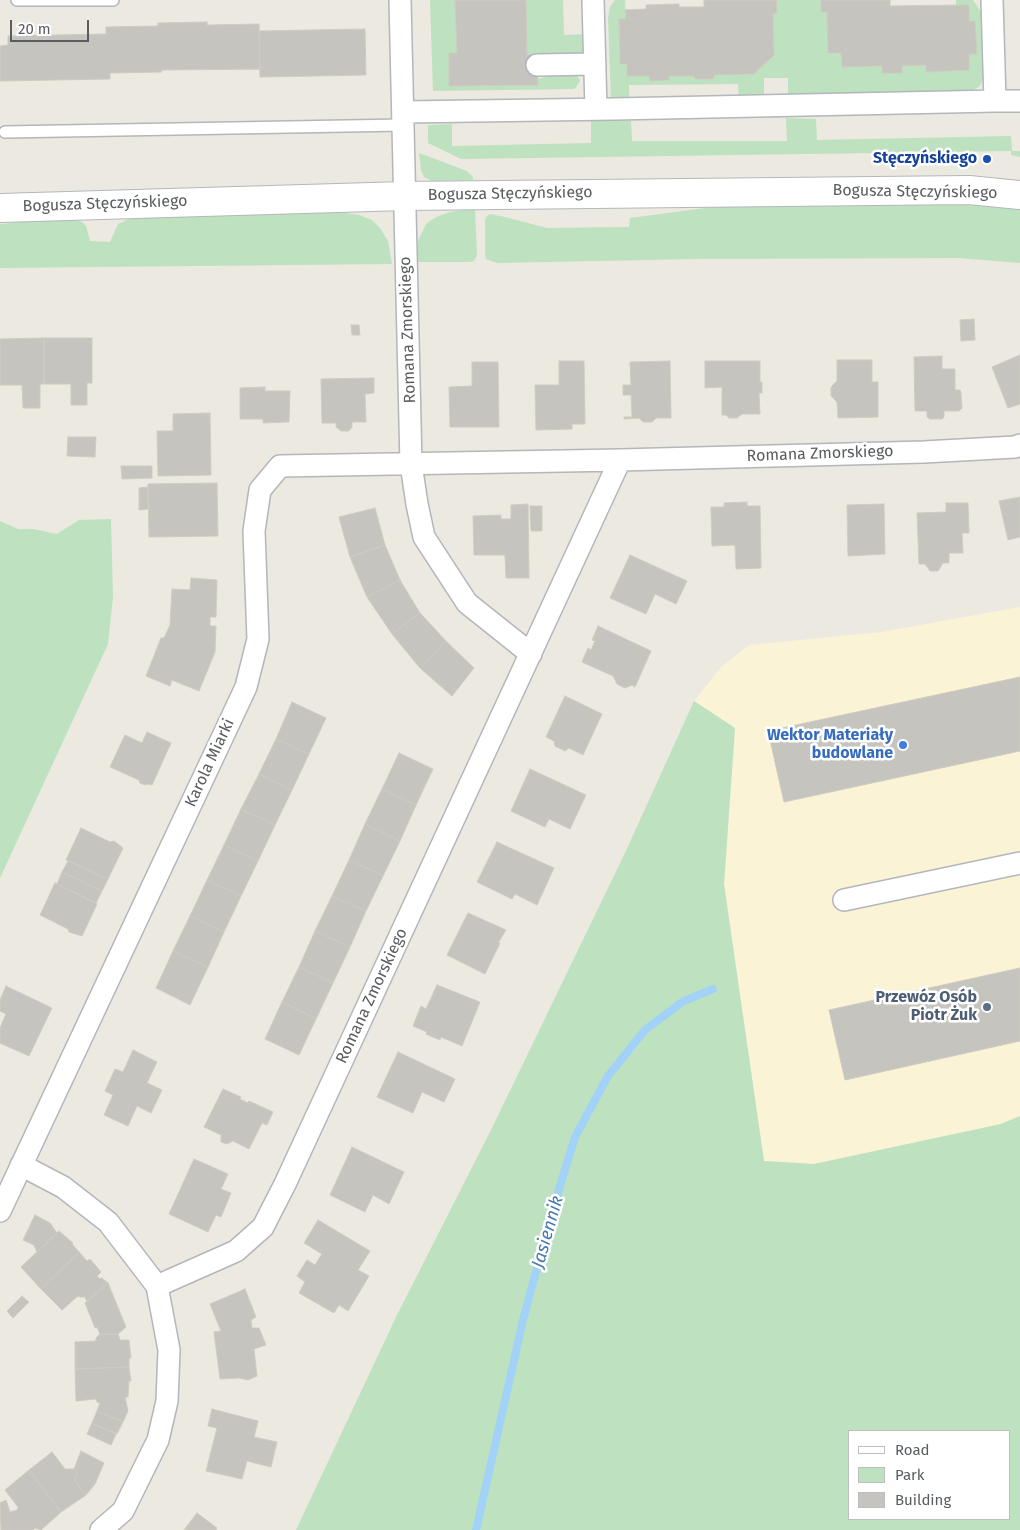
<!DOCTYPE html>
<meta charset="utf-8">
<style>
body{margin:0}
#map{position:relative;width:1020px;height:1530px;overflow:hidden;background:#ebe9e0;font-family:"Fira Sans",sans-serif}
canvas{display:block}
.legend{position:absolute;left:848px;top:1430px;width:162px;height:90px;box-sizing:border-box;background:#fff;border:1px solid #bdbebf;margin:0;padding:6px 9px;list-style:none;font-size:15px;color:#595c60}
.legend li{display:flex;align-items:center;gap:10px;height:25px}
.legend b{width:25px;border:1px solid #bdbebf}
.scale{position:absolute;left:10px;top:20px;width:79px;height:22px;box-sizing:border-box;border:2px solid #595c60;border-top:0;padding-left:6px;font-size:15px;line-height:18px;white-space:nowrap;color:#595c60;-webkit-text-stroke:4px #fff;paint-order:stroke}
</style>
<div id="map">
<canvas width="1020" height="1530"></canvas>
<ul class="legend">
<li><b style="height:6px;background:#fff"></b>Road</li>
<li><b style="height:14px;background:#bee1bf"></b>Park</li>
<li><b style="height:14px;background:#c6c4be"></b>Building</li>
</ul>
<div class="scale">20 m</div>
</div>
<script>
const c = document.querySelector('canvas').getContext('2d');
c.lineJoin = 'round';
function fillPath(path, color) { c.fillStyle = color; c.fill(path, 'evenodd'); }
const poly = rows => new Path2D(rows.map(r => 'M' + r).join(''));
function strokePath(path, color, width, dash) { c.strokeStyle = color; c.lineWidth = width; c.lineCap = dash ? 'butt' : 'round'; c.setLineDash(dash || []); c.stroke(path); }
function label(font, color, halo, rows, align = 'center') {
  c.font = font + ' "Fira Sans",sans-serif'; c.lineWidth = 5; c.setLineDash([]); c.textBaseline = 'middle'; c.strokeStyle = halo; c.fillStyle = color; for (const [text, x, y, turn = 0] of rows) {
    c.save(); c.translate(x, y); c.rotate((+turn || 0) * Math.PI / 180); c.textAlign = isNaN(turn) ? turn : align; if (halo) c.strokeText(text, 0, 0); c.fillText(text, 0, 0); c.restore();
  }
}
fillPath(poly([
 [1020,607,1020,1116,1001,1124,814,1164,764,1161,724,884,735,728,694,701,721,667,749,645,881,632]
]), '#fbf3d6');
fillPath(poly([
 [430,0,455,0,457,53,449,54,449,86,537,85,537,79,562,73,576,75,580,80,577,86,574,89,433,91],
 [526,0,563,0,564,35,588,34,583,52,576,55,527,55],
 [615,0,625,0,626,19,619,19,620,64,627,64,627,76,649,76,650,81,669,80,669,76,694,76,695,79,714,79,714,75,754,74,774,55,773,14,777,13,776,0,821,0,821,12,827,12,828,53,841,53,842,67,882,66,882,73,902,73,902,66,926,65,927,72,969,70,969,54,977,53,975,22,969,22,969,5,956,5,956,0,973,0,985,18,986,72,980,86,970,92,788,100,788,78,764,78,764,100,739,101,738,84,629,85,629,102,611,99,608,18,610,7],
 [786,118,816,119,817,140,1011,136,1012,151,1020,151,1020,157,1011,155,1011,151,461,159,428,143,428,125,452,124,452,146,591,143,591,120,631,121,632,141,787,141],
 [419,153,467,171,473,177,473,180,432,181,424,177,421,170],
 [755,204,953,204,1020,209,1020,263,958,258,698,259,497,263,486,259,485,254,485,221,486,217,490,214,505,217,547,228,629,227,630,218,705,208],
 [465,210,475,210,477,255,474,261,469,262,418,262,418,241,426,224,436,217,450,212],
 [256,213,346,213,359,215,372,220,380,228,388,241,392,264,0,268,0,224,41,220,74,219,82,222,86,226,90,241,110,242,118,224,134,217],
 [111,519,113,597,108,644,0,878,0,521,18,529,33,529,57,534,79,520],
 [694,701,735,728,724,884,764,1161,814,1164,1001,1124,1020,1116,1020,1530,296,1530,397,1315,491,1130,625,853],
 [849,1431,1009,1431,1009,1519,849,1519]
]), '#bee1bf');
strokePath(poly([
 [476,1530,523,1320,552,1212,575,1137,608,1076,645,1030,682,1002,713,989]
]), '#a3d2f8', 8);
const building = poly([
 [455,0,526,0,527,55,536,55,538,85,449,86,449,53,457,53,455,0],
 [704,0,776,0,777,13,773,14,774,55,754,74,714,75,714,79,695,79,694,76,669,76,669,80,650,81,649,76,627,76,627,64,620,64,619,19,626,19,625,10,646,9,646,5,679,4,679,7,704,7,704,0],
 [821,0,890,0,890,6,969,5,969,22,975,21,977,54,969,54,969,70,926,72,926,65,902,66,902,73,882,73,882,66,842,67,841,53,828,53,827,12,821,12,821,0],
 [207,22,207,25,259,24,260,69,161,70,162,72,110,73,110,79,0,81,0,46,8,45,8,36,106,34,106,27,158,26,158,23,207,22],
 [365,29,366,75,260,77,259,31,365,29],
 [974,319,975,340,961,341,960,320,974,319],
 [351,325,359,325,360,335,352,335,351,325],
 [44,338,44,384,40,384,40,408,23,408,22,385,0,385,0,339,44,338],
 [44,338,92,338,92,383,87,383,87,405,71,405,71,384,44,384,44,338],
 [1020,355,1020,404,1008,408,992,367,1020,355],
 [942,356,942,369,955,369,955,390,960,390,961,393,962,408,959,411,944,411,944,417,942,419,930,419,927,417,927,411,915,411,914,357,942,356],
 [837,360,872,360,872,382,878,382,878,417,838,418,837,402,831,396,831,387,837,381,837,360],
 [559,361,584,361,585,424,572,424,572,429,536,430,535,385,559,385,559,361],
 [670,361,671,418,656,418,652,422,643,422,639,418,624,419,624,417,632,417,631,395,623,395,623,385,631,385,630,362,670,361],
 [705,361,760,361,760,382,762,382,762,393,759,393,760,414,742,414,737,418,729,418,726,415,722,415,722,387,705,388,705,361],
 [472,362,498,362,499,427,450,427,449,387,472,386,472,362],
 [374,378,374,393,365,394,366,422,352,422,352,427,349,431,341,431,336,427,336,423,322,423,321,379,374,378],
 [265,387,265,391,290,391,289,422,263,423,263,419,240,419,240,388,265,387],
 [210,413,211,475,158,476,157,431,173,431,173,414,210,413],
 [68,437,96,437,95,457,67,456,68,437],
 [121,466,152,466,152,478,122,479,121,466],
 [217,483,218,536,149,537,148,484,217,483],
 [148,487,148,509,139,510,139,488,148,487],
 [1020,497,1020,537,1008,540,999,501,1020,497],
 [747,502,747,506,760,506,761,568,736,569,735,545,712,546,711,507,724,507,724,503,747,502],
 [946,503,968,503,969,533,962,533,963,553,949,553,949,563,943,563,938,571,930,571,925,564,919,564,917,513,946,512,946,503],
 [528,504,529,578,506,578,505,555,474,555,473,516,501,515,501,519,511,519,511,505,528,504],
 [884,504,885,554,848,556,847,505,884,504],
 [530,506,542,506,542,531,531,531,530,506],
 [375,508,385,545,350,557,339,517,375,508],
 [385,545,400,580,367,597,350,557,385,545],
 [630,555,687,581,676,604,655,594,646,614,610,598,630,555],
 [191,578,217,580,216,617,210,617,210,626,216,626,215,652,199,691,172,680,170,686,146,676,161,638,164,638,170,625,172,589,190,590,191,578],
 [400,580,420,613,392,634,367,597,400,580],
 [420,613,446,641,420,668,392,634,420,613],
 [598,626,651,651,635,687,632,685,625,688,617,684,613,676,582,662,588,648,591,650,595,641,592,640,598,626],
 [446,641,474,668,452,696,420,668,446,641],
 [1020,677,1020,751,784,802,768,731,1020,677],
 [565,696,602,714,583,755,569,748,565,751,555,746,554,741,546,737,565,696],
 [292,702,326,718,309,754,276,739,292,702],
 [147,732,171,743,152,785,148,784,145,785,140,783,139,780,110,767,125,735,142,743,147,732],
 [276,739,309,754,292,790,259,774,276,739],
 [399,753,433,769,416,805,382,789,399,753],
 [530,769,586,795,570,829,549,819,545,827,511,811,530,769],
 [259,774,292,790,275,825,241,809,259,774],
 [382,789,416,805,400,841,365,824,382,789],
 [241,809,275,825,258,861,224,845,241,809],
 [365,824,400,841,383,876,349,860,365,824],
 [81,828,110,842,114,841,123,848,108,879,66,860,81,828],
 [497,842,554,868,537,905,515,894,512,899,477,882,497,842],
 [224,845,258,861,241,896,207,880,224,845],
 [349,860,383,876,366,911,332,896,349,860],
 [68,861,108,879,102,891,62,872,68,861],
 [62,872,102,891,96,903,57,884,62,872],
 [207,880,241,896,224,932,190,916,207,880],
 [55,883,97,904,82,936,69,932,68,929,40,915,55,883],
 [332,896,366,911,350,947,315,931,332,896],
 [468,913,506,930,498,943,500,943,485,974,447,955,468,913],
 [190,916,224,932,208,967,173,951,190,916],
 [315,931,350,947,333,983,299,967,315,931],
 [173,951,208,967,190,1005,156,988,173,951],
 [299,967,333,983,316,1019,282,1002,299,967],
 [1020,968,1020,1041,845,1080,829,1010,1020,968],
 [437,985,480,1002,462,1046,441,1037,440,1040,426,1034,427,1032,413,1026,421,1006,426,1009,437,985],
 [6,986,52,1008,29,1056,0,1043,0,1028,6,1014,0,1011,0,1000,6,986],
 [282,1002,316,1019,299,1055,265,1039,282,1002],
 [133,1050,157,1062,147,1083,162,1090,151,1113,137,1106,128,1126,104,1115,113,1095,105,1091,115,1069,123,1072,133,1050],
 [398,1052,455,1079,444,1102,422,1092,413,1113,377,1097,398,1052],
 [223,1089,241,1097,240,1099,248,1103,249,1101,273,1112,267,1125,262,1123,249,1149,233,1141,227,1144,221,1142,221,1135,204,1127,223,1089],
 [352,1147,404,1172,389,1204,373,1195,365,1212,330,1195,352,1147],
 [194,1159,228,1174,221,1189,231,1193,221,1217,216,1215,208,1232,169,1214,194,1159],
 [35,1215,50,1223,57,1233,37,1252,34,1245,23,1240,35,1215],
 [318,1220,370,1251,358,1270,369,1276,348,1311,339,1305,334,1313,299,1293,305,1282,297,1276,307,1260,315,1265,322,1254,304,1243,318,1220],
 [59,1231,73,1243,72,1244,79,1252,41,1289,21,1267,59,1231],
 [79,1252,87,1261,90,1259,101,1272,97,1276,100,1279,102,1278,108,1283,87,1302,85,1297,80,1297,78,1296,62,1310,41,1289,79,1252],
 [108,1283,126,1327,118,1334,100,1334,97,1327,95,1328,85,1303,108,1283],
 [245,1289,256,1317,251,1320,252,1328,259,1328,266,1345,254,1349,257,1376,248,1380,239,1378,220,1379,214,1332,221,1331,210,1304,245,1289],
 [22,1296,29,1302,13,1318,7,1311,22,1296],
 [100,1334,118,1334,120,1340,129,1340,131,1358,129,1358,129,1367,75,1369,75,1342,96,1341,96,1338,100,1334],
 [129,1367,131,1381,129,1381,128,1397,125,1397,128,1411,123,1422,97,1411,100,1403,97,1402,96,1399,76,1401,75,1369,129,1367],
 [212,1409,258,1421,254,1437,277,1442,271,1467,247,1461,242,1479,206,1471,217,1428,208,1426,212,1409],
 [97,1411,123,1422,117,1434,92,1423,97,1411],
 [92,1423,116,1434,111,1445,87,1434,92,1423],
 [81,1451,104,1463,95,1484,86,1495,74,1480,76,1479,77,1473,74,1469,81,1451],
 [52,1452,65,1469,74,1469,77,1473,76,1479,74,1480,86,1495,61,1512,29,1470,52,1452],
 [29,1470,61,1512,41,1530,35,1528,33,1530,1,1530,0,1503,6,1500,10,1512,17,1510,18,1507,5,1490,29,1470],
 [197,1513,217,1528,216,1530,184,1530,197,1513]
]);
fillPath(building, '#c6c4be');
strokePath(building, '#cfcbbf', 1);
const lane = poly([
 [17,0,68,0],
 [68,0,113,0],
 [5,132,403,125]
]);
const street = poly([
 [400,0,411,464,417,504,424,537,467,603,531,654],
 [593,0,596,109],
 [537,65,595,64],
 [995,101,1020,101],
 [403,112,615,109,995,101,992,0],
 [844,900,1020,863],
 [21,1165,63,1187,108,1222,157,1286,169,1350,167,1401,158,1440,123,1511,101,1530],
 [0,1211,246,687,258,639,254,531,260,490,280,466,620,460,924,452,1015,447,1020,445],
 [157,1286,236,1251,263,1227,285,1184,620,460]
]);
const secondary = poly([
 [0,208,405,196,969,190,1020,195]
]);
strokePath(lane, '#b3b6ba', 14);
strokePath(street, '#b3b6ba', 24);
strokePath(secondary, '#b4b7bc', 30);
strokePath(lane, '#fff', 11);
strokePath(street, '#fff', 21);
strokePath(secondary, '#fff', 28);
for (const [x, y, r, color] of [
 [987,159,5,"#1a4fb4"],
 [903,745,5,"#3f7fe0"],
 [987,1007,5,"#5c6f8a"]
]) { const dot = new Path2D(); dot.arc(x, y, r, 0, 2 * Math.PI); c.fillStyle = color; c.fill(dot); strokePath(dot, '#fff', 2); }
label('bold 16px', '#164399', '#fff', [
 ["Stęczyńskiego",977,159]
], 'right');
label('16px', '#595c60', '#fff', [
 ["Bogusza Stęczyńskiego",915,192,1],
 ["Bogusza Stęczyńskiego",510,194,-1],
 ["Bogusza Stęczyńskiego",105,204,-2],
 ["Romana Zmorskiego",408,330,-92],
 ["Romana Zmorskiego",820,454,-2],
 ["Karola Miarki",210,763,-65],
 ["Romana Zmorskiego",372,996,-65]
]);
label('bold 16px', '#366cbe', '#fff', [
 ["Wektor Materiały",893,736],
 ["budowlane",893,754]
], 'right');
label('bold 16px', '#4e5e75', '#fff', [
 ["Przewóz Osób",977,998],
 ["Piotr Żuk",977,1016]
], 'right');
label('italic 18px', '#4678b1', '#fff', [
 ["Jasiennik",548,1232,-74]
]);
</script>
